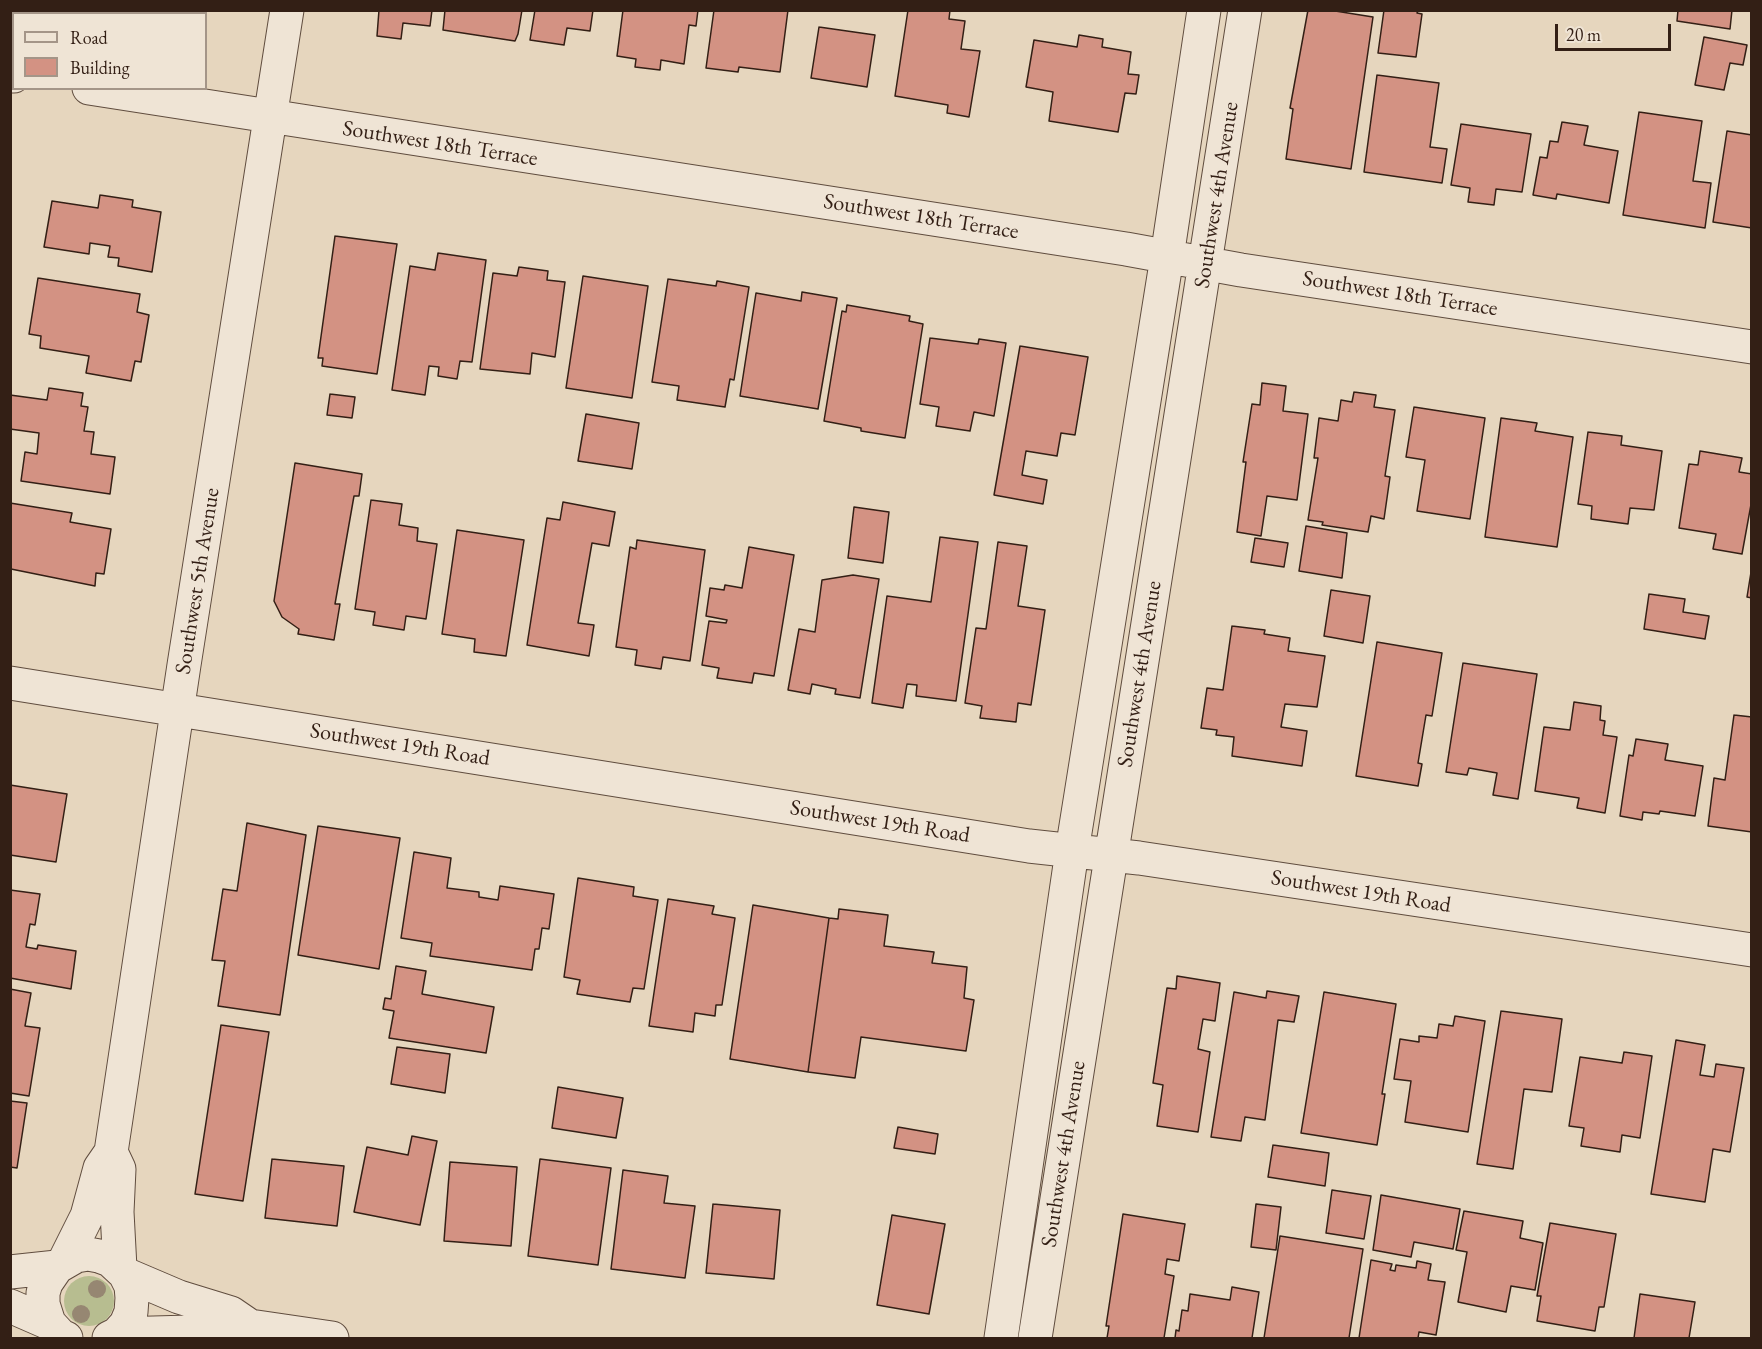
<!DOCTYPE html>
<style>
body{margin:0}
#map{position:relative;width:1762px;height:1349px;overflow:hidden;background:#e6d6be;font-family:"EB Garamond",serif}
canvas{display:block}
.frame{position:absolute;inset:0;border:12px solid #331f15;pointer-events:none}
.legend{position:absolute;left:12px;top:12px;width:195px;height:78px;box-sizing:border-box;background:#efe4d5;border:2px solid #a49588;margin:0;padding:8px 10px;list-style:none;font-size:18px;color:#331f15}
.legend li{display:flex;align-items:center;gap:12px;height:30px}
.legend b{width:30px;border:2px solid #a49588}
.scale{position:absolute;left:1555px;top:24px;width:116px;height:27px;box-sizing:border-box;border:3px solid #331f15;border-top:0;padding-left:8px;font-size:18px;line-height:21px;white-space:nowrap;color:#331f15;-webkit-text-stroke:4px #efe4d5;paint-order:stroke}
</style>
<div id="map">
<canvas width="1762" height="1349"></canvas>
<div class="frame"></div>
<ul class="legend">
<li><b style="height:8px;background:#efe4d5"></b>Road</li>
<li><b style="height:16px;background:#d39283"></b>Building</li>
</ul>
<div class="scale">20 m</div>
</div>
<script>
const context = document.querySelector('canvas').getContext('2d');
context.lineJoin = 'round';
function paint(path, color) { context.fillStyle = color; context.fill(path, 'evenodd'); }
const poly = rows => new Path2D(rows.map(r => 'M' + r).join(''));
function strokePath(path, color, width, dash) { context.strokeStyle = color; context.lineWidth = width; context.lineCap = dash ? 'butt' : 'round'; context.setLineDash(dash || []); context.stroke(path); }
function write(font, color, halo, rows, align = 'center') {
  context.font = font + ' "EB Garamond",serif'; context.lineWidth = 4.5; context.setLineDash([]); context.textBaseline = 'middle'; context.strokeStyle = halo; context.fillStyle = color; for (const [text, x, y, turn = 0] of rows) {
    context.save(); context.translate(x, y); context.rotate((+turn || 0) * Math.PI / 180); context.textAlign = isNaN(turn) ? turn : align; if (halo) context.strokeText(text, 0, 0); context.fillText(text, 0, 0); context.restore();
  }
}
paint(poly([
 '64 1301a25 25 0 1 1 50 0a25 25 0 1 1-50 0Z'
]), '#b7bd90');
const building = poly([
 [131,10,180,10,180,14,130,14,131,10],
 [379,10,432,10,430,26,403,23,401,39,377,36,379,10],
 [445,10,522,10,518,34,515,41,443,30,445,10],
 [535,10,593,10,590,31,567,28,564,45,530,40,535,10],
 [623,10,698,10,696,26,689,25,684,64,661,60,660,70,635,67,636,59,617,56,623,10],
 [714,10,788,10,780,72,739,67,738,72,706,68,714,10],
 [908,10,950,10,949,19,965,21,961,49,980,51,969,117,947,113,948,105,895,96,908,10],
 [1308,10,1329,10,1373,17,1351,169,1286,159,1293,109,1290,108,1308,10],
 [1384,10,1418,10,1417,13,1422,14,1416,57,1378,53,1384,10],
 [1678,10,1732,10,1730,29,1677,21,1678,10],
 [819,27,875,35,867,87,811,78,819,27],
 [1079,35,1103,39,1102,47,1131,52,1128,74,1139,75,1136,94,1125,93,1118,132,1049,121,1053,92,1026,87,1034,40,1077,47,1079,35],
 [1704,37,1747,45,1743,65,1730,63,1724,90,1695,85,1704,37],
 [1377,75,1439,83,1430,147,1447,149,1442,183,1364,172,1377,75],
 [1639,112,1702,121,1693,181,1711,183,1705,228,1623,215,1639,112],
 [1562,122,1588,126,1584,145,1618,151,1609,203,1557,194,1556,199,1533,195,1540,157,1547,158,1550,141,1558,142,1562,122],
 [1461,124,1531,134,1522,192,1496,189,1494,205,1468,202,1470,188,1451,185,1461,124],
 [1727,131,1752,135,1752,228,1713,222,1727,131],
 [100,195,133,200,132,207,161,212,152,272,118,266,119,258,108,257,110,246,90,243,89,254,44,247,52,201,98,208,100,195],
 [335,236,397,244,377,374,322,366,323,358,318,358,335,236],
 [438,253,486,260,472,362,460,361,457,379,438,376,439,367,429,366,425,395,392,390,410,266,435,270,438,253],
 [519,267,548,271,547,280,565,282,555,357,532,353,530,374,480,369,493,273,517,276,519,267],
 [583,276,648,286,632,398,566,388,583,276],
 [38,278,140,294,137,312,149,315,141,362,135,361,131,381,86,373,89,356,40,348,41,336,29,334,38,278],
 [668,279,716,286,717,281,749,287,734,380,730,379,725,407,677,400,679,386,652,382,668,279],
 [802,292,837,298,818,409,740,396,756,293,801,301,802,292],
 [847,305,910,316,909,321,923,324,905,438,861,431,861,428,824,421,842,311,846,312,847,305],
 [930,338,978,344,979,339,1006,343,994,416,974,412,970,431,936,426,939,407,920,404,930,338],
 [1020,346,1088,357,1075,435,1061,433,1057,456,1026,451,1022,475,1047,480,1043,504,994,495,1020,346],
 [1262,383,1286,386,1283,411,1308,414,1297,500,1267,496,1261,536,1237,532,1246,462,1243,462,1252,404,1260,405,1262,383],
 [49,388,83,393,81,406,88,407,84,431,94,432,91,454,115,457,110,494,21,481,25,452,37,454,39,433,10,429,10,395,47,400,49,388],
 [1354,392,1376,395,1374,407,1395,410,1385,476,1390,477,1384,519,1371,516,1368,532,1322,525,1323,522,1308,520,1318,458,1314,458,1319,418,1338,421,1341,400,1352,402,1354,392],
 [330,394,355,397,352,418,327,415,330,394],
 [1414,407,1485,418,1470,519,1417,511,1425,460,1406,457,1414,407],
 [586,414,639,423,632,469,578,461,586,414],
 [1501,418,1537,423,1535,431,1573,437,1557,547,1485,537,1501,418],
 [1588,432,1622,436,1621,445,1662,451,1654,510,1630,508,1628,524,1591,519,1592,506,1578,504,1588,432],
 [1700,451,1742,458,1739,472,1752,474,1752,499,1742,554,1713,549,1716,534,1679,528,1689,464,1698,465,1700,451],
 [295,463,362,474,359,496,354,496,335,604,340,604,334,640,298,634,299,629,282,617,274,601,295,463],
 [371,500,402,504,399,525,418,528,417,541,437,544,426,619,406,616,404,630,373,625,375,612,355,609,371,500],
 [563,502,615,512,609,546,592,543,578,623,594,625,589,656,527,645,547,518,560,520,563,502],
 [10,503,72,513,70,522,111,529,104,574,96,573,95,586,11,569,10,574,10,503],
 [854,507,889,512,883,563,848,558,854,507],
 [1306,526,1347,533,1342,578,1299,571,1306,526],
 [457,530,524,540,506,656,474,652,475,639,442,634,457,530],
 [940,537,978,542,956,701,916,696,917,685,907,684,903,708,872,703,887,596,931,602,940,537],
 [1255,538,1288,543,1284,567,1251,562,1255,538],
 [637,540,705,550,690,661,663,657,661,669,635,665,637,650,616,647,630,547,636,549,637,540],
 [998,542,1027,546,1018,606,1045,610,1031,705,1018,703,1016,722,980,718,982,706,965,703,976,628,986,629,998,542],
 [749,547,794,555,774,676,754,673,752,683,717,678,719,668,702,665,709,621,726,623,727,620,706,616,710,588,724,590,725,585,742,588,749,547],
 [1752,566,1752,598,1747,597,1752,566],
 [853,575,879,579,860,698,835,694,836,689,812,684,810,694,788,690,799,629,815,632,822,580,853,575],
 [1331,590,1370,596,1363,643,1324,636,1331,590],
 [1649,594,1685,599,1683,612,1709,616,1705,639,1644,629,1649,594],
 [1232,626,1265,630,1264,634,1290,638,1288,651,1325,656,1317,707,1285,704,1281,727,1307,731,1302,766,1232,756,1234,737,1216,735,1217,730,1201,728,1207,688,1223,690,1232,626],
 [1377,642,1442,653,1432,716,1426,715,1418,763,1422,764,1418,786,1356,776,1377,642],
 [1463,663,1537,674,1518,799,1493,795,1497,773,1469,768,1467,775,1446,772,1463,663],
 [1574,702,1601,706,1600,720,1605,721,1603,735,1617,737,1605,813,1577,808,1579,798,1535,791,1544,727,1570,730,1574,702],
 [1734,715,1752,717,1752,832,1708,826,1714,778,1725,780,1734,715],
 [1636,739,1668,744,1665,760,1703,766,1695,816,1660,811,1659,814,1643,812,1642,820,1620,816,1629,755,1633,756,1636,739],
 [10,785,67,794,56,862,10,855,10,785],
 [247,823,306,835,280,1015,218,1006,225,961,212,960,223,889,237,891,247,823],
 [318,826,400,838,379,969,298,955,318,826],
 [414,852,451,858,447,888,479,892,479,897,498,900,500,886,554,894,549,929,542,928,539,949,535,949,532,970,430,956,432,943,401,938,414,852],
 [578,878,634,887,633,896,658,900,644,989,633,988,630,1002,577,994,580,980,564,977,578,878],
 [10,890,40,894,35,925,30,924,26,947,37,949,38,945,76,951,71,989,10,978,10,890],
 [668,899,714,906,712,914,735,918,722,1005,716,1005,715,1016,695,1013,693,1032,649,1026,668,899],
 [753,905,829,918,808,1072,730,1059,753,905],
 [839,909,888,915,884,946,934,952,932,963,967,967,964,998,974,1000,966,1051,861,1037,855,1078,808,1072,829,918,838,919,839,909],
 [396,966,426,971,422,994,494,1007,486,1053,389,1038,394,1011,383,1009,385,998,391,999,396,966],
 [1177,976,1220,983,1215,1021,1203,1019,1198,1049,1210,1052,1198,1132,1157,1126,1163,1085,1153,1083,1167,988,1176,989,1177,976],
 [10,989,31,993,25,1026,40,1028,29,1096,10,1093,10,989],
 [1267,991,1299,996,1294,1022,1278,1020,1265,1120,1245,1117,1241,1141,1211,1137,1234,992,1266,998,1267,991],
 [1324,992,1396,1004,1382,1094,1385,1094,1377,1145,1301,1133,1324,992],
 [1501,1011,1562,1019,1552,1092,1524,1089,1513,1169,1477,1164,1501,1011],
 [1455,1016,1485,1021,1468,1132,1405,1122,1411,1081,1394,1079,1400,1039,1419,1042,1419,1036,1437,1038,1439,1024,1453,1026,1455,1016],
 [221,1025,269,1032,243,1201,195,1194,221,1025],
 [1676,1040,1705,1045,1700,1075,1714,1077,1716,1064,1744,1068,1730,1152,1713,1149,1705,1202,1651,1194,1676,1040],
 [397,1047,450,1054,445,1093,391,1084,397,1047],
 [1624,1052,1652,1056,1640,1138,1622,1135,1620,1152,1581,1146,1584,1128,1569,1126,1580,1057,1622,1063,1624,1052],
 [558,1087,623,1098,616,1138,552,1128,558,1087],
 [10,1101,27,1103,17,1168,10,1167,10,1101],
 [898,1127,938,1134,935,1154,894,1148,898,1127],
 [412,1136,437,1141,420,1225,354,1212,367,1147,408,1155,412,1136],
 [1273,1145,1329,1153,1325,1186,1268,1177,1273,1145],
 [272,1159,344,1166,337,1226,265,1218,272,1159],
 [540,1159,611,1168,598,1265,528,1256,540,1159],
 [450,1162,517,1167,511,1246,444,1241,450,1162],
 [623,1170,668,1176,664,1203,695,1206,685,1278,611,1269,623,1170],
 [1332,1190,1371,1196,1364,1239,1326,1233,1332,1190],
 [1381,1195,1460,1209,1453,1249,1414,1242,1411,1257,1373,1250,1381,1195],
 [713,1204,780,1210,774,1279,706,1273,713,1204],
 [1256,1204,1281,1207,1276,1250,1251,1247,1256,1204],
 [1464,1211,1523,1221,1520,1238,1543,1243,1535,1290,1511,1286,1506,1312,1458,1302,1467,1252,1456,1250,1464,1211],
 [1123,1214,1185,1224,1179,1261,1167,1259,1165,1274,1174,1276,1164,1338,1107,1338,1109,1326,1106,1326,1123,1214],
 [892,1215,945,1224,929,1314,877,1305,892,1215],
 [1550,1223,1616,1234,1604,1307,1599,1307,1595,1331,1537,1321,1541,1296,1537,1296,1550,1223],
 [1280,1236,1363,1249,1349,1338,1264,1338,1280,1236],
 [1371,1260,1392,1264,1390,1270,1395,1271,1396,1265,1416,1268,1417,1261,1431,1264,1428,1280,1445,1282,1436,1335,1419,1332,1418,1338,1359,1338,1371,1260],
 [1232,1287,1259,1292,1252,1338,1175,1338,1176,1330,1179,1331,1182,1310,1188,1311,1190,1294,1230,1300,1232,1287],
 [1640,1294,1695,1302,1689,1338,1634,1338,1640,1294]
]);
paint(building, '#d39283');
strokePath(building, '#331f15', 1.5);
const minor = poly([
 [10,76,14,76],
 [89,88,1126,249,1241,270,1752,347],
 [10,683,1029,846,1139,858,1752,950],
 [111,1152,119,1169,117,1212,120,1268],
 [65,1260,87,1216,100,1168,111,1152,184,665,287,10],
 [10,1272,57,1267],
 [125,1274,179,1297,231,1313,250,1326,332,1338],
 [10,1306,49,1323],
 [117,1334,190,1332,235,1335,250,1326],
 [66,1338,61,1336,49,1323,43,1304,43,1293,46,1283,57,1267,76,1256,88,1254,99,1256,110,1260,125,1274,131,1286,132,1298,131,1312,126,1324,117,1334,109,1338],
 [1001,1338,1072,851,1167,257,1204,10],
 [1035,1338,1245,10]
]);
strokePath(minor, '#604d3f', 35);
strokePath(minor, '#efe4d5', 33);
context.fillStyle = '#968772';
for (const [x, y] of [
 [97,1289],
 [81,1314]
]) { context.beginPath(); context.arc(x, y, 9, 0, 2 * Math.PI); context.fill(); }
write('22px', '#331f15', '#efe4d5', [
 ["Southwest 18th Terrace",440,144,9],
 ["Southwest 4th Avenue",1217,195,-81],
 ["Southwest 18th Terrace",921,217,9],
 ["Southwest 18th Terrace",1400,294,9],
 ["Southwest 5th Avenue",198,581,-81],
 ["Southwest 4th Avenue",1140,674,-81],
 ["Southwest 19th Road",400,745,9],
 ["Southwest 19th Road",880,822,9],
 ["Southwest 19th Road",1361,892,9],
 ["Southwest 4th Avenue",1064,1154,-81]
]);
</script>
